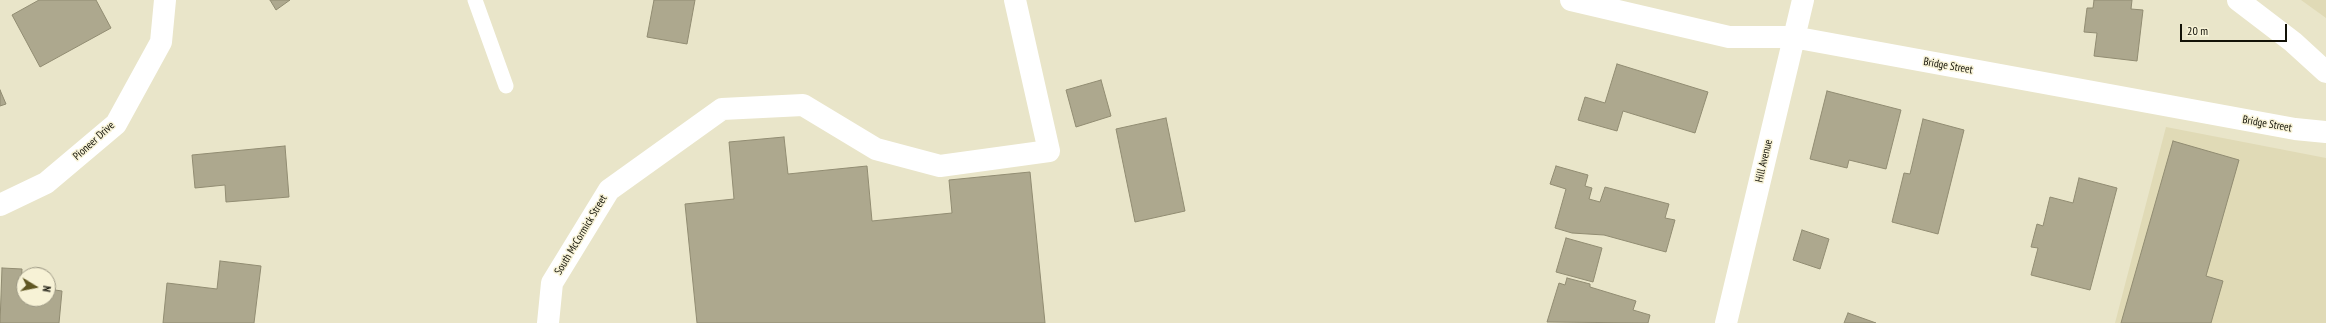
<!DOCTYPE html>
<style>
body{margin:0}
#map{position:relative;width:2326px;height:323px;overflow:hidden;background:#e9e5c9;font-family:"PT Sans Narrow",sans-serif}
canvas{display:block}
.north{position:absolute;left:16px;top:267px;width:40px;height:40px;box-sizing:border-box;background:#f7f2d6;border:1px solid #9c9884;border-radius:50%;rotate:100deg;font-size:11px;font-weight:700;line-height:16px;text-align:center;color:#131208}
.north::after{content:'';display:block;margin:auto;width:14px;height:18px;background:#605723;clip-path:polygon(50% 0,100% 100%,50% 72%,0 100%)}
.scale{position:absolute;left:2180px;top:24px;width:107px;height:18px;box-sizing:border-box;border:2px solid #131208;border-top:0;padding-left:5px;font-size:12px;line-height:14px;white-space:nowrap;color:#131208;-webkit-text-stroke:3px #f7f2d6;paint-order:stroke}
</style>
<div id="map">
<canvas width="2326" height="323"></canvas>
<div class="north">N</div>
<div class="scale">20 m</div>
</div>
<script>
const context = document.querySelector('canvas').getContext('2d');
context.lineJoin = 'round';
function paint(path, color) { context.fillStyle = color; context.fill(path, 'evenodd'); }
const poly = rows => new Path2D(rows.map(r => 'M' + r).join(''));
function strokePath(path, color, width, dash) { context.strokeStyle = color; context.lineWidth = width; context.lineCap = dash ? 'butt' : 'round'; context.setLineDash(dash || []); context.stroke(path); }
function write(font, color, halo, rows, align = 'center') {
  context.font = font + ' "PT Sans Narrow",sans-serif'; context.lineWidth = 3; context.setLineDash([]); context.textBaseline = 'middle'; context.strokeStyle = halo; context.fillStyle = color; for (const [text, x, y, turn = 0] of rows) {
    context.save(); context.translate(x, y); context.rotate((+turn || 0) * Math.PI / 180); context.textAlign = isNaN(turn) ? turn : align; if (halo) context.strokeText(text, 0, 0); context.fillText(text, 0, 0); context.restore();
  }
}
paint(poly([
 [2301,0,2326,0,2326,18],
 [2166,127,2326,158,2326,323,2115,323]
]), '#e0dab6');
const building = poly([
 [39,0,96,0,111,28,40,67,12,15,39,0],
 [270,0,290,0,276,10,270,0],
 [654,0,695,0,687,44,647,37,654,0],
 [2094,0,2132,0,2131,9,2143,10,2137,61,2094,56,2097,33,2084,32,2087,8,2093,8,2094,0],
 [1617,64,1708,92,1695,133,1623,111,1617,131,1578,120,1585,97,1605,103,1617,64],
 [1101,80,1111,116,1076,127,1066,90,1101,80],
 [0,90,6,104,0,106,0,90],
 [1827,91,1901,110,1886,169,1849,160,1847,168,1810,159,1827,91],
 [1166,118,1185,211,1135,222,1116,129,1166,118],
 [1923,119,1964,130,1938,234,1892,222,1904,173,1910,174,1923,119],
 [784,137,788,174,867,166,872,221,952,213,949,180,1030,172,1045,323,697,323,685,204,734,199,729,142,784,137],
 [2173,141,2239,160,2206,276,2223,281,2211,323,2121,323,2173,141],
 [285,146,289,197,226,202,225,185,195,188,192,155,285,146],
 [1556,166,1588,175,1585,186,1592,188,1589,199,1600,202,1605,187,1669,204,1665,218,1675,220,1666,252,1604,235,1572,233,1555,228,1566,189,1550,184,1556,166],
 [2079,178,2117,188,2090,290,2031,275,2038,248,2031,247,2037,224,2043,226,2050,197,2073,203,2079,178],
 [1802,230,1829,239,1820,269,1793,260,1802,230],
 [1566,238,1602,248,1593,282,1556,272,1566,238],
 [220,261,261,266,254,323,163,323,167,283,217,289,220,261],
 [2,268,22,269,21,287,24,287,24,299,48,299,48,289,62,291,59,323,0,323,2,268],
 [1567,278,1590,284,1590,287,1636,301,1633,310,1650,315,1648,323,1547,322,1559,283,1565,285,1567,278],
 [1848,313,1876,323,1844,323,1848,313]
]);
paint(building, '#ada88e');
strokePath(building, '#918c72', 1);
strokePath(poly([
 [475,0,506,86]
]), '#fff', 15);
strokePath(poly([
 [1571,0,1729,37,1793,37,2295,129,2326,132],
 [2238,0,2293,42,2326,72],
 [0,205,46,183,116,124,161,42,165,0],
 [548,323,552,283,609,190,722,109,803,105,876,149,940,166,1049,151,1015,0],
 [1726,323,1803,0]
]), '#fff', 22);
write('11px', '#131208', '#f7f2d6', [
 ["Bridge Street",1948,66,10],
 ["Bridge Street",2267,124,10],
 ["Pioneer Drive",94,141,-42],
 ["Hill Avenue",1764,161,-77],
 ["South McCormick Street",581,235,-59]
]);
</script>
